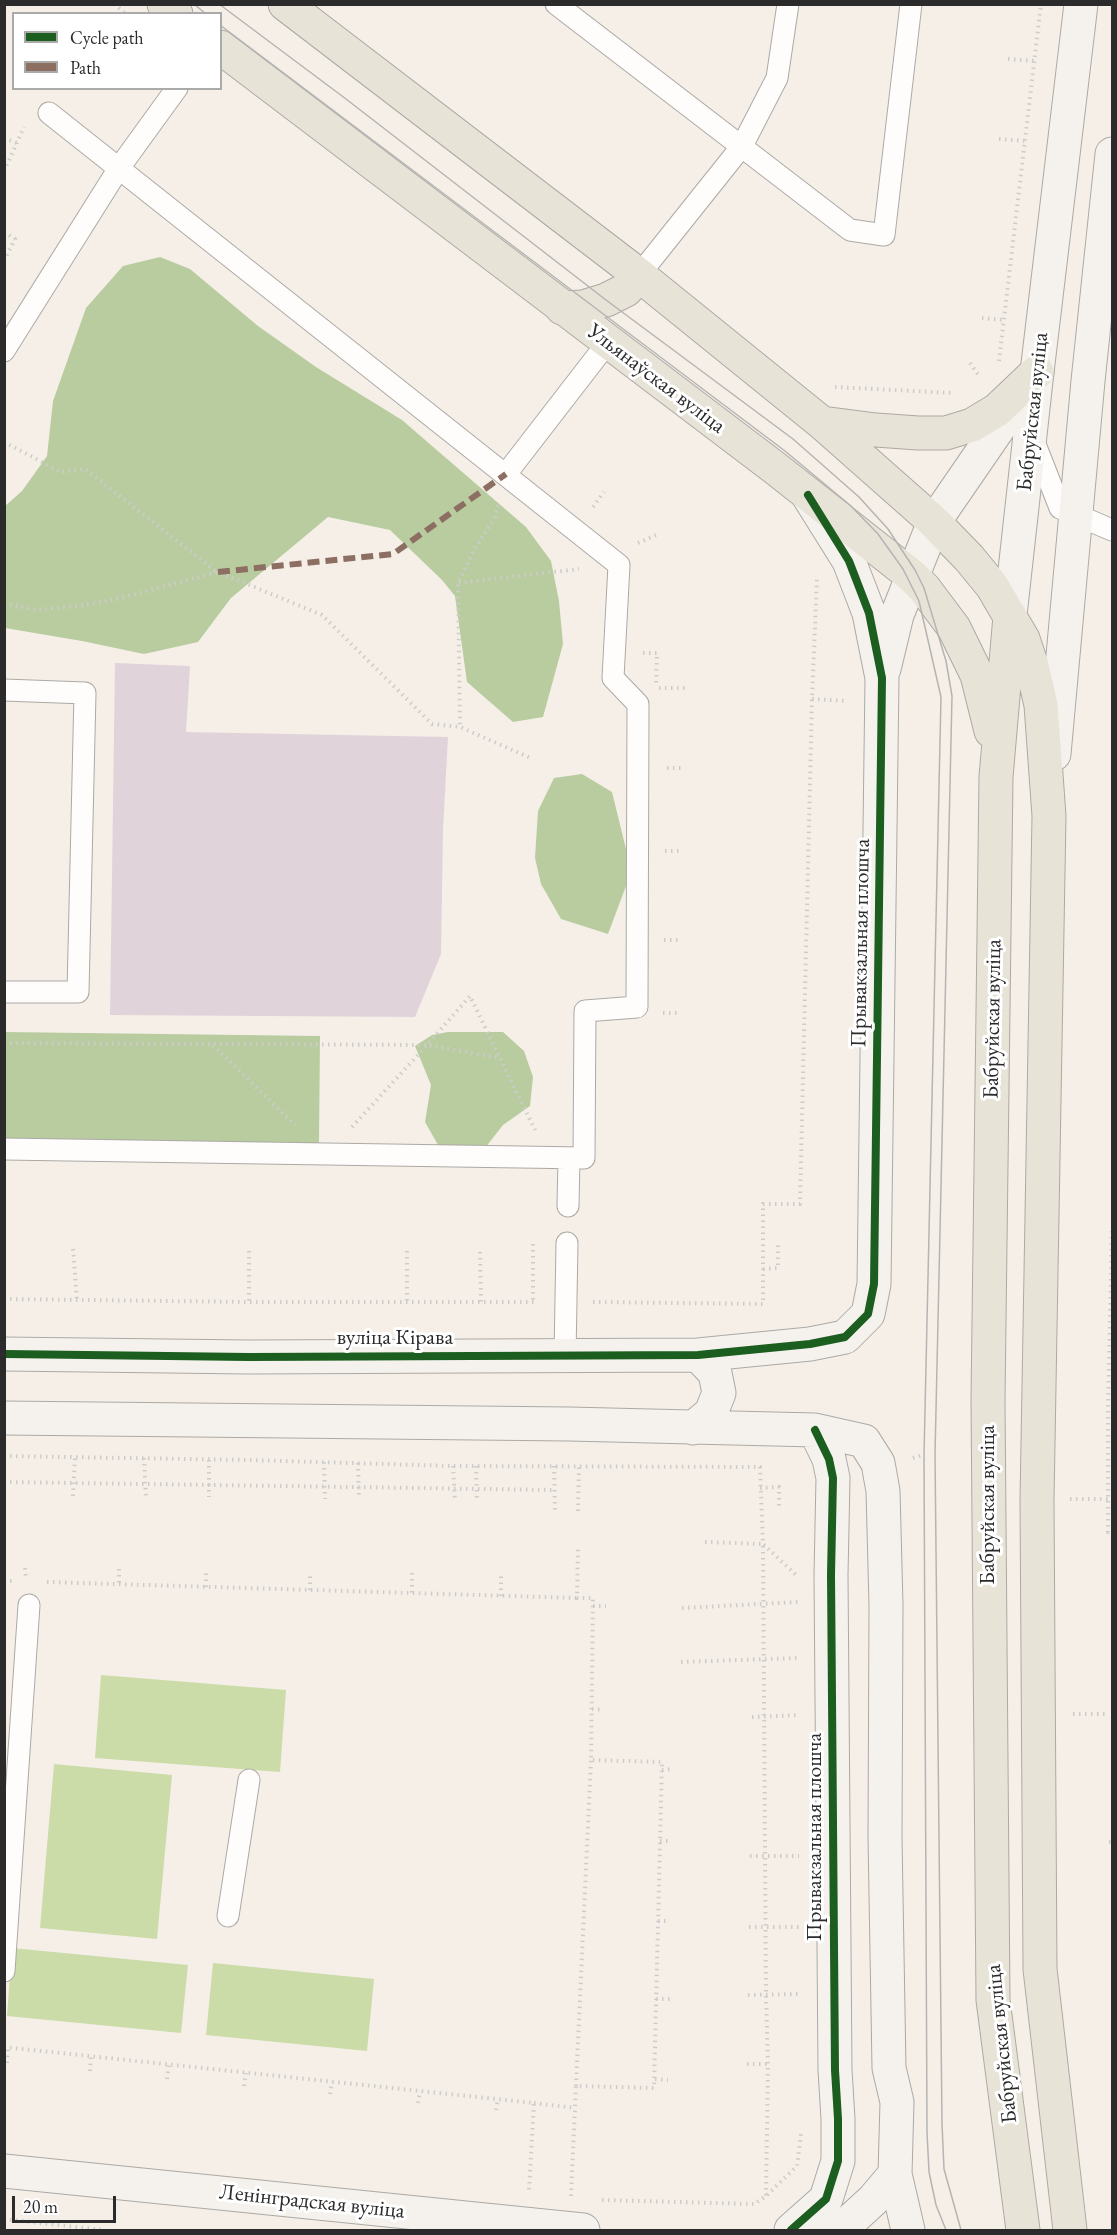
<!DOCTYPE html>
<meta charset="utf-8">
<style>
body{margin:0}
#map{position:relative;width:1117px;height:2235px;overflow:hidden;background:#f5efe8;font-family:"EB Garamond",serif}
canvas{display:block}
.frame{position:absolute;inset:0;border:6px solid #2b2b2b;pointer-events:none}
.legend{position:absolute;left:12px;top:12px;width:210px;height:78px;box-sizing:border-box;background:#fff;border:2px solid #aaa;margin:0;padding:8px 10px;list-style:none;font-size:18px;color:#2b2b2b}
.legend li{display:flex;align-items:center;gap:12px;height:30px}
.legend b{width:30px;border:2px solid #aaa}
.scale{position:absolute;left:12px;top:2196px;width:104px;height:27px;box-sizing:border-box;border:3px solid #2b2b2b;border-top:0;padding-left:8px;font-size:18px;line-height:21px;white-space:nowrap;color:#2b2b2b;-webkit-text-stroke:4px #fff;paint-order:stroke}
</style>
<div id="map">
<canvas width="1117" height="2235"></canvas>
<div class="frame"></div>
<ul class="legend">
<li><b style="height:8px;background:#1b5e20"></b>Cycle path</li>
<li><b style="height:8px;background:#8d6e63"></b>Path</li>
</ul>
<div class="scale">20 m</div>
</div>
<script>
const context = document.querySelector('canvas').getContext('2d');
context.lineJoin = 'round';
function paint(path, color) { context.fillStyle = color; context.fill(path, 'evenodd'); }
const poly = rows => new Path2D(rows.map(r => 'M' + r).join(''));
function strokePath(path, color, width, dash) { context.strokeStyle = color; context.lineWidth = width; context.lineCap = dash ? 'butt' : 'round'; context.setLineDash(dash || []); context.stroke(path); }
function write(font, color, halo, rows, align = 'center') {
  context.font = font + ' "EB Garamond",serif'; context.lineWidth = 6; context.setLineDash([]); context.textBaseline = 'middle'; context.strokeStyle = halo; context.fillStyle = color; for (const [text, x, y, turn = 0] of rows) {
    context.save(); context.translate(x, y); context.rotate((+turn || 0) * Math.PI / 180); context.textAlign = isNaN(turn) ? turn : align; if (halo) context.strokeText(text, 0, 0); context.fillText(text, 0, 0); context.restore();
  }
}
paint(poly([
 [115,663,190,666,186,732,448,737,443,830,441,954,415,1017,110,1015]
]), '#e0d4da');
paint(poly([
 [101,1675,286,1690,280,1772,95,1758],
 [54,1764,172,1775,157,1939,40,1928],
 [12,1948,188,1965,181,2033,7,2016],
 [213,1963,374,1979,367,2051,206,2035]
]), '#ccdca9');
paint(poly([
 [160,257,190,269,258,326,316,367,402,420,526,527,551,561,559,601,563,644,543,717,513,722,467,682,455,596,442,580,390,530,328,517,231,598,198,642,144,654,82,641,5,628,5,506,22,491,47,456,53,401,86,308,123,266],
 [582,774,612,792,627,853,626,886,608,934,561,919,541,884,535,858,538,811,554,778],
 [5,1032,320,1036,319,1143,5,1139],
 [448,1032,503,1032,524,1051,533,1077,530,1106,503,1125,485,1148,442,1152,425,1122,431,1085,415,1046,432,1035]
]), '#b9cca0');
const lane = poly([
 [556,4,850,230,884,235,911,4],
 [639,275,742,146,777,78,788,4],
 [4,351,119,168,177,88],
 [1033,439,1060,508,1112,530],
 [506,474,608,342],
 [4,690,85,693,78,992,4,992],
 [4,1149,584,1158,585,1011,637,1007,638,704,613,678,619,565,49,113],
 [568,1206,569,1158],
 [565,1356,567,1243],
 [228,1916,249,1780],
 [4,1971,29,1605]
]);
const secondary = poly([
 [1010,615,1037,372,1081,4],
 [884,669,897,615,934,522,1024,391],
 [1054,754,1088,381,1112,154],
 [4,1354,249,1357,698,1355,810,1344,845,1337,868,1314,874,1284,882,678,869,613,849,561,809,497],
 [4,1418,569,1424,815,1430,864,1441,878,1463,883,1491,886,1605,885,1837,889,2068,897,2102,895,2174,908,2230],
 [693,1428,711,1413,719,1393,715,1373,698,1355],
 [4,2171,583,2230],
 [791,2230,826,2199,838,2161,838,2119,835,2070,831,1575,833,1478,829,1459,815,1430],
 [828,2230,849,2222,873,2200,895,2174]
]);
const primary = poly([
 [164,4,176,14],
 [285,4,639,275,822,423,934,522,969,558,992,586,1023,639,1032,666,1041,705,1049,816,1037,1500,1040,1969,1070,2230],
 [220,47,775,468,912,576,924,588,954,628,977,675,991,731],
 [562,308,583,307,606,300,626,290,639,275],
 [822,423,876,430,918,433,946,433,972,425,997,410,1037,372],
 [1010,616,996,777,988,1400,993,2000,1023,2230]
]);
strokePath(lane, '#aca9a5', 23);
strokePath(secondary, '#aca9a5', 35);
strokePath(primary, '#aca9a5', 35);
strokePath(poly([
 [114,4,126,14],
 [1008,59,1035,61],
 [4,138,17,143],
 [999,139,1026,141],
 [4,171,24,127],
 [4,232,15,239,4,261],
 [982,318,1005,320],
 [999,361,1041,4],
 [970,363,980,377],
 [835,387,953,393],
 [4,442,61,472,85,469,217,572],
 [498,505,495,518,475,548,458,583,460,727,533,759],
 [593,507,604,492],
 [638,543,656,535],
 [459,583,579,569],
 [4,604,38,610,84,605,113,600,218,572,322,615,432,724,460,727],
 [643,653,657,653,656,683],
 [659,688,685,688],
 [812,699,848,701],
 [667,768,684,768],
 [665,851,683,851],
 [664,940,681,940],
 [663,1013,680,1013],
 [4,1043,427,1045,470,996,535,1130],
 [213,1045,295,1125],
 [352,1127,427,1045,500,1058],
 [1112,1231,1108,1407,1108,1532,1112,1531],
 [533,1244,533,1302],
 [73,1249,77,1300],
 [249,1251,249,1302],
 [407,1251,407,1303],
 [480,1252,481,1302],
 [763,1269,778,1268,778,1245],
 [4,1299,249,1302,538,1302],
 [593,1302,763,1304,763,1204,800,1204,812,699,817,578],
 [4,1456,248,1460,453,1466,760,1467,763,1544,796,1575],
 [144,1458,146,1497],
 [913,1458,924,1455],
 [209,1460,209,1497],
 [324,1462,325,1499],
 [358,1463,359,1499],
 [453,1466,455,1501],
 [476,1466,477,1501],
 [554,1466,555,1510],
 [4,1482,555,1490],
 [760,1488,779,1487,779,1506],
 [73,1496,75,1457],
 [1070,1499,1108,1499],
 [578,1511,579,1466],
 [705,1542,763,1544,766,1995,768,2064,766,2196],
 [25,1568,26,1579],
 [119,1569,119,1585],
 [412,1573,412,1593],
 [4,1581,13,1581],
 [47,1582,577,1598],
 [206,1587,206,1571],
 [310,1590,310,1572],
 [501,1596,501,1575],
 [593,1606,606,1606],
 [682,1608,798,1602],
 [681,1662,797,1658],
 [592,1709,604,1710],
 [1073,1714,1108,1714],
 [752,1717,798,1715],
 [662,1770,673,1769],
 [660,1841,672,1841],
 [1109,1842,1112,1842],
 [750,1856,799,1856],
 [658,1921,670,1921],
 [749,1927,800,1927],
 [748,1995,801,1994],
 [656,1999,670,1999],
 [4,2047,534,2103,529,2190],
 [7,2063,8,2047],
 [747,2064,768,2064],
 [90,2071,91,2056],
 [167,2079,169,2064],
 [655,2079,668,2080],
 [244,2086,246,2073],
 [576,2086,591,1760],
 [330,2094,332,2082],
 [418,2103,420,2091],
 [534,2103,575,2108],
 [496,2110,498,2099],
 [571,2196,576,2086,654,2088,662,1762,591,1760,593,1598,577,1598,578,1548],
 [602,2200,754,2204,766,2196,797,2166,801,2134],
 [4,2219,103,2230]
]), '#cdccca', 4, [1.5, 4.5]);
strokePath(lane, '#fefdfc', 21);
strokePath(secondary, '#f5f2ed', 33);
strokePath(primary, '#e8e3d7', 33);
strokePath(poly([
 [194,4,206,14],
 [219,4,346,99,606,300,793,439,859,497,888,529,915,570,924,588,946,661,952,696,935,1454,942,2124,944,2169,961,2230],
 [220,25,785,451,851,506,878,534,903,569,919,601,941,697,924,1455,927,2132,929,2172,936,2205,946,2230]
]), '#b5b4b3', 1.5);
strokePath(poly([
 [218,572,393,554,506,474]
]), '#8d6e63', 6, [12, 6]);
strokePath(poly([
 [4,1354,249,1357,698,1355,810,1344,845,1337,868,1314,874,1284,882,678,869,613,849,561,808,495],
 [791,2230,826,2199,838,2161,838,2119,835,2070,831,1575,833,1478,829,1459,815,1430]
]), '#1b5e20', 8);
write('22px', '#2b2b2b', '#fff', [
 ["Ульянаўская вуліца",656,379,37],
 ["Бабруйская вуліца",1033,412,-84],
 ["Прывакзальная плошча",861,943,-89],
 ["Бабруйская вуліца",993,1019,-89],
 ["вуліца Кірава",395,1338],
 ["Бабруйская вуліца",988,1505,-90],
 ["Прывакзальная плошча",815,1837,-90],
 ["Бабруйская вуліца",1002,2044,-96],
 ["Ленінградская вуліца",312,2202,6]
]);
</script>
